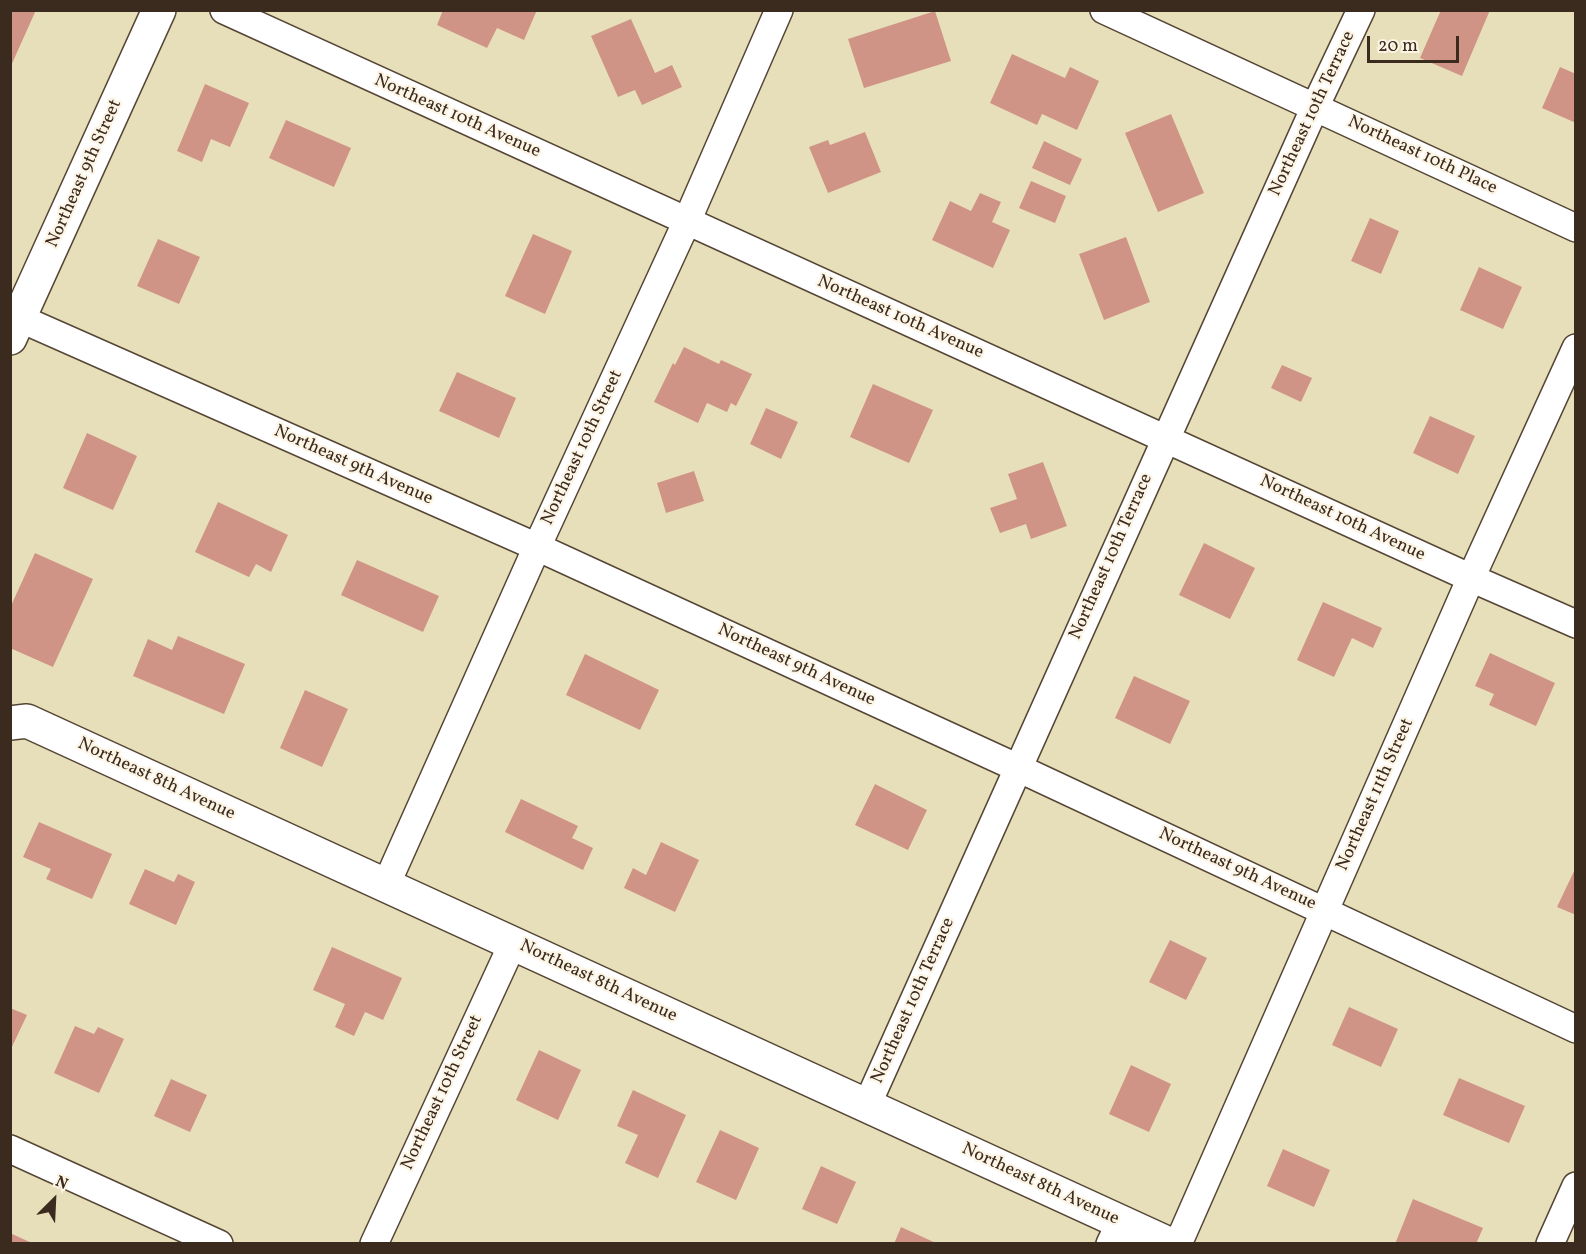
<!DOCTYPE html>
<style>
body{margin:0}
#map{position:relative;width:1586px;height:1254px;overflow:hidden;background:#e7dfba;font-family:Vollkorn,serif}
canvas{display:block}
.frame{position:absolute;inset:0;border:12px solid #3b2a1e;pointer-events:none}
.north{position:absolute;left:24px;top:1170px;width:60px;height:60px;-webkit-text-stroke:4px #fcf5e5;paint-order:stroke;rotate:24deg;font-size:16px;font-weight:700;line-height:24px;text-align:center;color:#3b2a1e}
.north::after{content:'';display:block;margin:auto;width:21px;height:27px;background:#3b2a1e;clip-path:polygon(50% 0,100% 100%,50% 72%,0 100%)}
.scale{position:absolute;left:1367px;top:36px;width:92px;height:27px;box-sizing:border-box;border:3px solid #3b2a1e;border-top:0;padding-left:8px;font-size:18px;line-height:21px;white-space:nowrap;color:#3b2a1e;-webkit-text-stroke:4px #fcf5e5;paint-order:stroke}
</style>
<div id="map">
<canvas width="1586" height="1254"></canvas>
<div class="frame"></div>
<div class="north">N</div>
<div class="scale">20 m</div>
</div>
<script>
const context = document.querySelector('canvas').getContext('2d');
context.lineJoin = 'round';
function paint(path, color) { context.fillStyle = color; context.fill(path, 'evenodd'); }
const poly = rows => new Path2D(rows.map(r => 'M' + r).join(''));
function strokePath(path, color, width, dash) { context.strokeStyle = color; context.lineWidth = width; context.lineCap = dash ? 'butt' : 'round'; context.setLineDash(dash || []); context.stroke(path); }
function write(font, color, halo, rows, align = 'center') {
  context.font = font + ' Vollkorn,serif'; context.lineWidth = 4.5; context.setLineDash([]); context.textBaseline = 'middle'; context.strokeStyle = halo; context.fillStyle = color; for (const [text, x, y, turn = 0] of rows) {
    context.save(); context.translate(x, y); context.rotate((+turn || 0) * Math.PI / 180); context.textAlign = isNaN(turn) ? turn : align; if (halo) context.strokeText(text, 0, 0); context.fillText(text, 0, 0); context.restore();
  }
}
paint(poly([
 [10,10,36,10,10,68],
 [443,10,509,10,513,12,514,10,537,10,524,40,497,28,487,48,437,25],
 [1441,10,1490,10,1462,76,1420,58],
 [935,11,951,61,864,88,848,39],
 [631,19,655,73,672,65,682,87,642,105,635,90,618,97,591,36],
 [1012,54,1065,78,1070,67,1099,81,1077,130,1042,114,1037,125,990,103],
 [1560,67,1576,74,1576,123,1542,108],
 [205,84,249,103,230,147,211,139,202,162,177,151],
 [1171,114,1204,193,1158,212,1125,133],
 [286,120,351,148,334,187,269,158],
 [865,132,881,172,828,193,809,147,828,140,830,145],
 [1044,141,1082,159,1070,185,1032,168],
 [1031,181,1066,196,1055,223,1019,208],
 [980,193,1001,202,992,222,1010,230,993,268,932,240,950,201,971,211],
 [1370,218,1399,231,1381,274,1351,261],
 [533,234,572,251,545,314,505,296],
 [1126,237,1150,302,1104,320,1079,254],
 [158,239,200,257,179,304,137,286],
 [1479,267,1522,287,1503,329,1460,310],
 [684,347,719,364,721,360,752,374,736,406,731,403,727,412,707,403,698,423,654,402,673,363,675,365],
 [1282,365,1312,378,1301,402,1271,388],
 [457,372,516,398,499,438,439,411],
 [873,384,933,410,909,463,850,437],
 [766,408,798,422,781,459,750,444],
 [1430,416,1475,436,1458,474,1413,453],
 [87,433,137,456,113,510,63,488],
 [1043,462,1067,526,1031,539,1026,524,1000,533,990,508,1017,499,1008,474],
 [694,471,704,501,666,513,657,483],
 [218,502,288,535,271,572,256,564,249,577,195,552],
 [1204,543,1255,568,1230,619,1179,595],
 [35,553,93,579,53,667,10,648,10,608],
 [357,560,439,596,423,632,341,595],
 [1323,602,1382,628,1373,648,1352,638,1334,677,1297,660],
 [178,636,245,664,224,714,133,676,148,639,172,650],
 [1490,653,1555,683,1536,726,1489,705,1494,694,1475,686],
 [585,654,659,690,640,730,566,695],
 [1134,676,1190,701,1170,744,1115,718],
 [305,690,348,709,322,767,280,748],
 [875,784,927,810,908,850,855,825],
 [521,799,578,826,572,838,593,848,583,870,505,832],
 [39,822,112,854,92,899,46,879,51,869,23,857],
 [661,842,699,860,675,912,624,888,633,868,646,875],
 [1576,867,1576,915,1557,907],
 [145,869,174,882,178,874,195,882,176,925,129,904],
 [1170,940,1207,958,1186,1000,1149,982],
 [332,947,402,978,383,1020,365,1012,354,1036,335,1027,345,1004,313,990],
 [1349,1007,1398,1029,1381,1067,1332,1045],
 [10,1008,27,1015,10,1051],
 [75,1026,94,1034,98,1027,124,1039,99,1093,54,1073],
 [539,1050,581,1070,558,1120,516,1100],
 [1131,1065,1171,1084,1149,1132,1109,1114],
 [1459,1078,1525,1106,1509,1143,1443,1115],
 [171,1079,207,1095,190,1132,154,1116],
 [633,1090,686,1115,658,1178,625,1163,638,1135,617,1126],
 [720,1130,759,1148,736,1200,696,1182],
 [1283,1149,1330,1170,1314,1207,1267,1186],
 [821,1166,856,1182,837,1224,802,1209],
 [1413,1199,1483,1228,1476,1244,1395,1244],
 [901,1227,938,1244,894,1244],
 [10,1233,34,1244,10,1244]
]), '#d09487');
const minor = poly([
 [224,10,1471,578,1576,624],
 [1104,10,1576,228],
 [10,314,537,547,1018,768,1576,1029],
 [386,885,537,547,687,221,779,10],
 [867,1105,1315,107,1361,10],
 [10,1149,219,1244],
 [374,1244,513,943],
 [1110,1244,1121,1221],
 [1178,1244,1471,578,1576,348],
 [1550,1244,1576,1186]
]);
const tertiary = poly([
 [10,338,159,10],
 [10,723,27,721,1169,1244]
]);
strokePath(minor, '#554535', 30);
strokePath(tertiary, '#554535', 36);
strokePath(minor, '#fff', 27);
strokePath(tertiary, '#fff', 33);
write('18px', '#3b2a1e', '#fcf5e5', [
 ["Northeast 10th Terrace",1313,114,-65],
 ["Northeast 10th Avenue",457,117,24],
 ["Northeast 10th Place",1422,156,25],
 ["Northeast 9th Street",85,174,-66],
 ["Northeast 10th Avenue",900,318,24],
 ["Northeast 10th Street",583,448,-65],
 ["Northeast 9th Avenue",353,466,24],
 ["Northeast 10th Avenue",1342,519,25],
 ["Northeast 10th Terrace",1112,557,-66],
 ["Northeast 9th Avenue",796,666,25],
 ["Northeast 8th Avenue",156,780,25],
 ["Northeast 11th Street",1376,795,-66],
 ["Northeast 9th Avenue",1237,870,25],
 ["Northeast 8th Avenue",598,982,25],
 ["Northeast 10th Terrace",914,1001,-66],
 ["Northeast 10th Street",443,1093,-65],
 ["Northeast 8th Avenue",1040,1185,25]
]);
</script>
